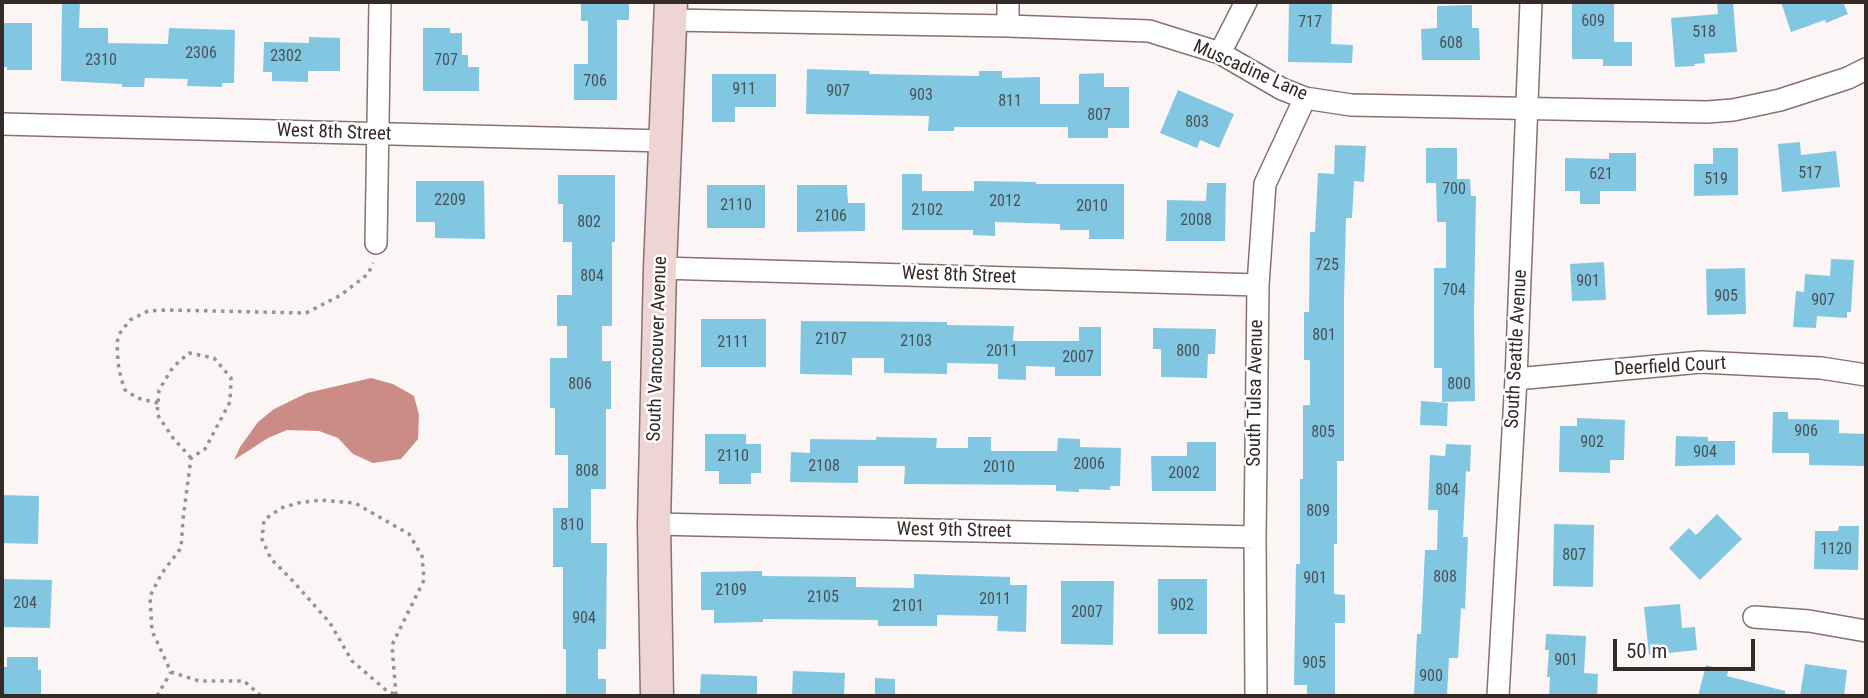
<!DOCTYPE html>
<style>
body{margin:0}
#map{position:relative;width:1868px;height:698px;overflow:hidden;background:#fbf6f5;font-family:"Roboto Condensed",sans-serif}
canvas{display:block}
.frame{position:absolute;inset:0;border:4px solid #342a28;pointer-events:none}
.scale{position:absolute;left:1613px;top:639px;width:142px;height:32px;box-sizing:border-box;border:4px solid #342a28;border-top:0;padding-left:9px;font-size:21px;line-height:24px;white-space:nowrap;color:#342a28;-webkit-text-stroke:5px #fff;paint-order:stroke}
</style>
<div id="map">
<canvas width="1868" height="698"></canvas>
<div class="frame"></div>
<div class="scale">50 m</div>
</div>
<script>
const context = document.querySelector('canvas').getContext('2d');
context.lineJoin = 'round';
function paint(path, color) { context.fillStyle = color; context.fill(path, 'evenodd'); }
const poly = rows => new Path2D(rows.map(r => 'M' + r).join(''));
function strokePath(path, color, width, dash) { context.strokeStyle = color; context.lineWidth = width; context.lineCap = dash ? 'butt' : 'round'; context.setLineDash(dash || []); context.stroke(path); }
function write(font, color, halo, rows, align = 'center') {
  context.font = font + ' "Roboto Condensed",sans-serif'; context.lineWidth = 5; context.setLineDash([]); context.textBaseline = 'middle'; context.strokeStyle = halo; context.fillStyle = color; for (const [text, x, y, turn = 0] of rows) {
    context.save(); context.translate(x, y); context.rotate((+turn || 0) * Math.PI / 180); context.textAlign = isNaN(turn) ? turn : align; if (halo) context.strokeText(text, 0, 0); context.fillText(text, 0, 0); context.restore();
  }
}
paint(poly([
 [371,378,393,384,414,396,419,415,418,439,401,459,373,463,353,454,338,438,319,431,287,430,268,438,234,460,240,447,258,422,274,409,307,393]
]), '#cc8c86');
paint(poly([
 [62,2,80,2,79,28,108,28,108,43,168,44,169,28,235,30,234,83,222,83,222,87,187,86,188,79,145,78,144,87,122,87,122,84,61,81],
 [581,2,629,2,629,20,617,20,617,100,574,100,574,64,588,64,588,21,581,21],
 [1289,2,1332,3,1331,44,1353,45,1352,63,1288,62],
 [1572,2,1614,2,1614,42,1632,42,1632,66,1603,66,1603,59,1572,59],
 [1733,2,1737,52,1704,54,1705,63,1694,64,1695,66,1675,67,1671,18,1718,14,1717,3],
 [1781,2,1843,2,1848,14,1826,23,1825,20,1791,32],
 [1472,5,1472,28,1479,28,1480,60,1422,60,1421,29,1437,28,1437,6],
 [2,23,32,23,32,70,7,70,7,67,2,67],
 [423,28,450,28,450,33,462,33,462,55,468,55,468,67,479,67,479,91,423,91],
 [309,37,340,38,340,71,308,71,308,82,272,81,272,72,263,72,264,42,309,43],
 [807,69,869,71,869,74,979,76,979,71,1002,71,1002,78,1040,77,1040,104,1079,104,1079,74,1104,73,1104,87,1129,87,1129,128,1108,128,1108,138,1068,138,1068,127,954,127,954,131,928,131,929,116,806,114],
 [712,74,776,74,776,107,735,107,735,122,712,122],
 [1178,90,1234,114,1219,148,1200,140,1197,148,1160,133],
 [1800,142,1801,155,1836,151,1840,187,1782,192,1778,144],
 [1335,145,1366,146,1364,182,1354,181,1352,218,1346,218,1344,299,1344,461,1337,461,1337,544,1334,544,1334,594,1345,595,1345,623,1335,623,1335,696,1307,696,1307,685,1294,685,1296,564,1300,564,1300,479,1303,479,1303,405,1310,405,1310,360,1304,360,1304,312,1309,312,1310,232,1315,232,1318,173,1334,174],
 [1426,148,1457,148,1457,179,1470,179,1471,196,1476,196,1474,314,1475,401,1442,402,1442,368,1434,368,1434,268,1446,268,1446,222,1437,222,1436,183,1426,183],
 [1713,148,1738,148,1738,195,1694,196,1694,164,1713,164],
 [1609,153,1636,153,1636,191,1600,191,1600,204,1580,204,1580,191,1565,191,1565,158,1609,159],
 [902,174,922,174,922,191,974,191,974,181,1036,182,1036,184,1124,184,1124,239,1089,239,1089,230,1060,230,1060,224,995,222,995,236,973,235,973,230,902,230],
 [558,175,615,175,615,242,612,242,612,326,602,326,602,361,611,361,611,409,606,409,606,489,591,489,591,543,607,543,606,649,598,649,598,679,606,679,606,696,566,696,566,649,563,649,563,567,553,567,553,508,568,508,568,455,555,455,555,408,550,408,550,358,567,358,567,326,557,326,557,295,572,295,572,242,563,242,563,204,558,204],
 [416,181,484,181,485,239,435,238,435,222,416,222],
 [1207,183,1226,183,1225,241,1166,241,1167,200,1206,201],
 [707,185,765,185,765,228,707,228],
 [797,185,847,185,848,203,865,203,865,231,797,232],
 [1831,259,1854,260,1851,312,1847,312,1847,318,1817,316,1816,328,1793,327,1796,291,1804,292,1805,274,1830,276],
 [1604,262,1606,300,1572,301,1570,264],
 [1745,268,1746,314,1707,315,1706,269],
 [701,319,766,319,766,367,701,367],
 [801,321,947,322,947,325,1014,326,1013,341,1079,341,1079,327,1101,327,1101,376,1055,376,1055,367,1026,366,1026,380,998,379,998,364,947,363,947,374,884,373,884,358,852,358,852,375,800,374],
 [1153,328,1216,329,1215,354,1208,354,1207,378,1161,377,1161,349,1153,349],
 [1421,401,1448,403,1447,426,1420,425],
 [1773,412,1788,412,1788,419,1839,420,1839,433,1866,434,1866,466,1809,465,1809,453,1772,453],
 [1577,418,1625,420,1624,460,1610,460,1610,473,1559,472,1560,426,1577,426],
 [705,434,746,434,746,444,761,444,761,473,751,473,751,484,719,484,719,471,705,471],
 [1676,436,1708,437,1708,441,1735,441,1735,465,1675,466],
 [876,437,937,438,936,448,968,448,968,437,991,437,991,451,1057,451,1058,438,1080,439,1080,447,1121,448,1120,486,1110,486,1110,490,1079,489,1079,492,1056,491,1056,485,904,484,905,466,858,466,858,483,790,482,791,452,810,453,810,439,876,440],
 [1187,442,1216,442,1216,491,1152,491,1151,456,1187,456],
 [1446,444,1471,445,1470,472,1466,471,1463,537,1468,537,1465,609,1461,608,1458,658,1449,658,1447,696,1414,696,1417,634,1421,634,1425,550,1437,550,1438,510,1428,510,1430,455,1445,456],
 [2,495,39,496,38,544,2,543],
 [1717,514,1742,539,1700,580,1669,548,1689,528,1696,535],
 [1554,524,1594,525,1593,587,1553,586],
 [1839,526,1859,526,1858,570,1814,569,1815,531,1838,531],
 [762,571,762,576,856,577,856,587,914,588,914,574,1010,577,1010,585,1027,585,1026,632,997,631,998,616,937,615,937,626,878,626,878,620,763,619,763,622,714,623,714,610,701,610,701,572],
 [2,579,52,580,50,628,2,627],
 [1158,579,1207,579,1207,634,1158,634],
 [1061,581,1114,581,1113,645,1061,644],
 [1680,604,1682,628,1695,627,1697,650,1649,655,1644,607],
 [1546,634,1586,636,1584,673,1598,674,1597,696,1549,696,1550,677,1547,677,1549,650,1545,650],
 [7,657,38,657,38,670,41,670,41,696,2,696,2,667,7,667],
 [1805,664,1847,670,1844,696,1800,696],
 [1706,665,1728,671,1727,676,1785,691,1785,696,1698,696],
 [793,671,845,673,844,696,792,696],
 [701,674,757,676,757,696,700,696],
 [875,678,895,679,895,696,875,696]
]), '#82c7e2');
const street = poly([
 [670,20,1008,26,1149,31,1220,53,1282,89,1305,98,1351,105,1707,112,1733,110,1780,100,1848,78,1866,69],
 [1008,26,1008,2],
 [1220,53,1246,2],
 [2,124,666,141],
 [376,243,380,2],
 [660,268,1258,285],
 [1516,379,1701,362,1821,368,1866,375],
 [654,524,1255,537],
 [1754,617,1809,621,1866,631],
 [1256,696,1255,537,1258,285,1265,184,1305,98],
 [1498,696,1516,379,1531,2]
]);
const secondary = poly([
 [657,696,654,524,660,268,671,2]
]);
strokePath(street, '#89716e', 24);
strokePath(secondary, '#89716e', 35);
strokePath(poly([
 [158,403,137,398,125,390,121,378,118,363,117,342,120,333,130,320,148,311,167,310,306,313,341,295,368,274,373,263],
 [191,458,173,438,157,414,159,390,173,367,189,353,214,358,231,378,230,402,205,449,191,458,183,519,181,548,162,573,150,596,152,631,171,672,199,681,244,681,261,696],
 [396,695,392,645,424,580,422,556,409,534,355,503,321,500,298,503,281,508,264,520,262,539,271,559,292,580,330,623,352,661,386,690,396,695,401,696],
 [157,696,171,672]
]), '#9a9291', 3.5, [3.5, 5]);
strokePath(street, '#fff', 21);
strokePath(secondary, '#eed4d2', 32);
write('16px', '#485156', null, [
 ["609",1593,22],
 ["717",1310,23],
 ["518",1704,33],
 ["608",1451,44],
 ["2306",201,54],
 ["2302",286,57],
 ["2310",101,61],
 ["707",446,61],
 ["706",595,82],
 ["911",744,90],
 ["907",838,92],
 ["903",921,96],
 ["811",1010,102],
 ["807",1099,116],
 ["803",1197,123],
 ["517",1810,174],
 ["621",1601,175],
 ["519",1716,180],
 ["700",1454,190],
 ["2209",450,201],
 ["2012",1005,202],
 ["2110",736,206],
 ["2010",1092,207],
 ["2102",927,211],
 ["2106",831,217],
 ["2008",1196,221],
 ["802",589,223],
 ["725",1327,266],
 ["804",592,277],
 ["901",1588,282],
 ["704",1454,291],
 ["905",1726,297],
 ["907",1823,301],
 ["801",1324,336],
 ["2107",831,340],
 ["2103",916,342],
 ["2111",733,343],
 ["2011",1002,352],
 ["800",1188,352],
 ["2007",1078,358],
 ["806",580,385],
 ["800",1459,385],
 ["906",1806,432],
 ["805",1323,433],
 ["902",1592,443],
 ["904",1705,453],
 ["2110",733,457],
 ["2006",1089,465],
 ["2108",824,467],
 ["2010",999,468],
 ["808",587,472],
 ["2002",1184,474],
 ["804",1447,491],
 ["809",1318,512],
 ["810",572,526],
 ["1120",1836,550],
 ["807",1574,556],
 ["808",1445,578],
 ["901",1315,579],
 ["2109",731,591],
 ["2105",823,598],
 ["2011",995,600],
 ["204",25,604],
 ["902",1182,606],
 ["2101",908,607],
 ["2007",1087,613],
 ["904",584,619],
 ["901",1566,661],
 ["905",1314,664],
 ["900",1431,677]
]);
write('19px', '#342a28', '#fff', [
 ["Muscadine Lane",1250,71,24],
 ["West 8th Street",334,133,2],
 ["West 8th Street",959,276,2],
 ["South Vancouver Avenue",658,349,-88],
 ["South Seattle Avenue",1517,349,-87],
 ["Deerfield Court",1670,367,-3],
 ["South Tulsa Avenue",1256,393,-89],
 ["West 9th Street",954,531,1]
]);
</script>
